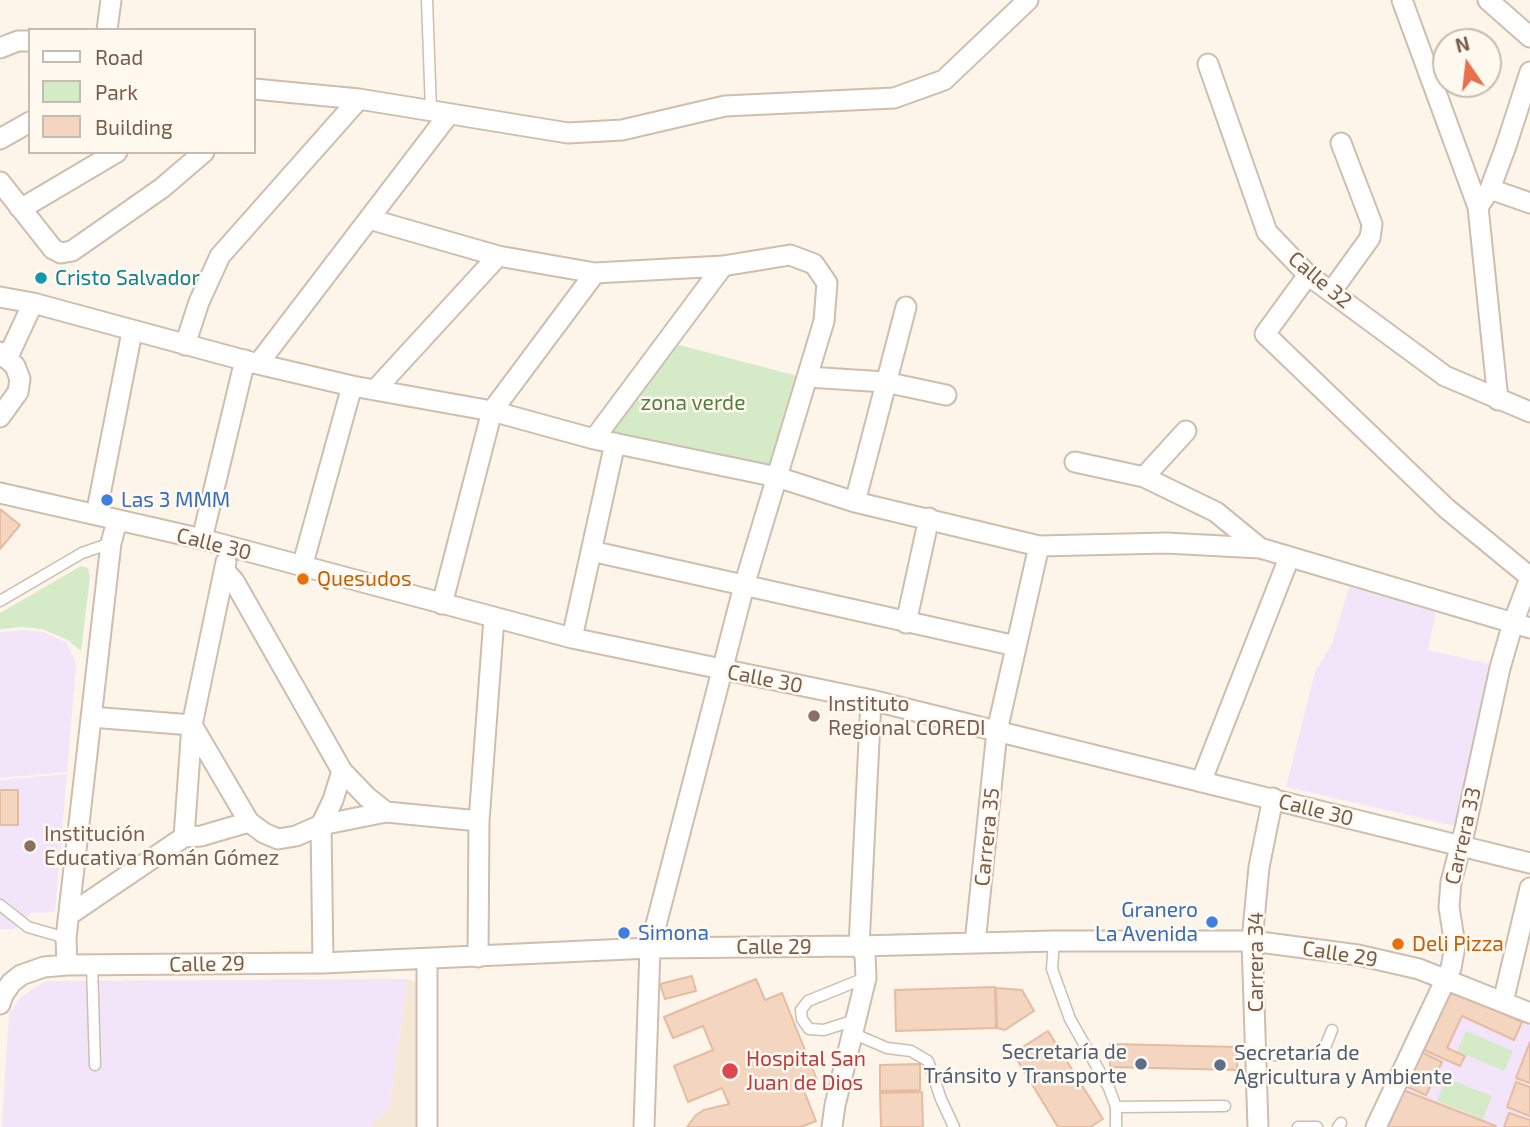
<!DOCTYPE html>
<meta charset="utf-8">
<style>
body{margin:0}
#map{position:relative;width:1530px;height:1127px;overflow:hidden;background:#fdf5e9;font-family:"Exo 2",sans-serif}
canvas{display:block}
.legend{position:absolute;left:28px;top:28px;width:228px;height:126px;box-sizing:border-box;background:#fff9f0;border:2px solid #c9baae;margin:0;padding:9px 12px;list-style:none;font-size:21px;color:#785c4c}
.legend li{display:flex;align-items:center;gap:14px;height:35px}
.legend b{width:35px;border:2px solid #c9baae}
.north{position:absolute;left:1432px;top:28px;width:70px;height:70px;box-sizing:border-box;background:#fff9f0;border:2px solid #c9baae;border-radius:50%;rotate:346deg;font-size:19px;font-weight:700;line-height:28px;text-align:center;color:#785c4c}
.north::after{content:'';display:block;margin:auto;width:24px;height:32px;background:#e8714d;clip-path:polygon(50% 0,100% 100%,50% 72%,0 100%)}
</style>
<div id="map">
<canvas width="1530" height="1127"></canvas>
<ul class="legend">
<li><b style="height:9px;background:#fff"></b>Road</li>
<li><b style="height:19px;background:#d5ebc7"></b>Park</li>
<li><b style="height:19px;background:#f3d5c0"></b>Building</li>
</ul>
<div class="north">N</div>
</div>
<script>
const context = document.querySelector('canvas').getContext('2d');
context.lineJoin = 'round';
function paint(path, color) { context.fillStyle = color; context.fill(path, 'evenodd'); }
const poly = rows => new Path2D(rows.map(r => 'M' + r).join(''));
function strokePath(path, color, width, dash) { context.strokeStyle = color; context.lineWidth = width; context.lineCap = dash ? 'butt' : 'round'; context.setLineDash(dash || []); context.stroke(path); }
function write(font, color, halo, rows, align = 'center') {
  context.font = font + ' "Exo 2",sans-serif'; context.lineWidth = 5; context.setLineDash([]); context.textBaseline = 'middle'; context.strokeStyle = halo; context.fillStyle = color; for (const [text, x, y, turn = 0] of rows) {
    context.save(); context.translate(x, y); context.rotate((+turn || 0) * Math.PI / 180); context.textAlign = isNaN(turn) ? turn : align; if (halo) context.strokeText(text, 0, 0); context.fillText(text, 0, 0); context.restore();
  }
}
paint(poly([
 [407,979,421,984,419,1127,369,1127,390,1105]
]), '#f5e8d7');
paint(poly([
 [1349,587,1436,612,1428,650,1489,664,1455,826,1286,787,1315,672,1332,644],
 [22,630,41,631,66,642,74,658,76,666,67,772,0,778,0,632],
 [67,774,55,912,31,913,14,929,0,929,0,780],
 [407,979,390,1105,369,1127,2,1127,9,1014,22,996,46,981],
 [1456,989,1530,1021,1530,1127,1387,1127,1420,1044,1448,993]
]), '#f2e5fa');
paint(poly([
 [668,342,805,378,776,473,598,438],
 [81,566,88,568,90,577,81,651,68,640,42,629,22,627,0,629,0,613],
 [1466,1031,1513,1051,1504,1071,1457,1051],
 [1446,1078,1492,1096,1483,1119,1437,1101]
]), '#d5ebc7');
const building = poly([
 [0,509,20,525,0,549,0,509],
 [0,790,18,790,18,825,0,825,0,790],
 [692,976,696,991,665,999,660,984,692,976],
 [756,979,765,1000,782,993,817,1080,802,1086,816,1121,801,1127,687,1127,696,1115,704,1110,729,1104,722,1088,688,1102,674,1066,713,1050,703,1026,673,1038,664,1017,756,979],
 [995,987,996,1028,896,1031,895,990,995,987],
 [996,988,1022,990,1034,1011,1005,1030,997,1028,996,988],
 [1456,992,1522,1022,1514,1040,1462,1016,1447,1048,1465,1056,1460,1066,1424,1050,1449,995,1456,992],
 [1048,1031,1103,1119,1090,1127,1058,1127,1013,1053,1048,1031],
 [1530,1042,1530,1083,1516,1078,1530,1042],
 [1110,1044,1238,1047,1237,1070,1110,1067,1110,1044],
 [1419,1051,1442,1062,1426,1095,1405,1086,1419,1051],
 [920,1064,920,1090,880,1091,880,1065,920,1064],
 [1516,1082,1530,1087,1530,1116,1507,1107,1516,1082],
 [1403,1090,1496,1126,1495,1127,1388,1127,1403,1090],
 [922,1092,923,1127,881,1127,880,1093,922,1092],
 [1509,1113,1530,1120,1530,1127,1504,1127,1509,1113]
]);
paint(building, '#f3d5c0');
strokePath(building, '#e6bba0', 2);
const lane = poly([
 [427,0,431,111],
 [0,601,82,553,111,543],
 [0,905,28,927,66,938],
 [1054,941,1052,969,1070,1019,1109,1088,1116,1107,1116,1127],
 [92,965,95,1065],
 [855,1020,824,1030,809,1029,802,1019,801,1010,808,1001,865,978],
 [852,1033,887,1048,911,1051,928,1061,941,1099,954,1127],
 [1257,1056,1317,1053,1324,1050,1332,1030],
 [1116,1107,1225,1106],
 [1298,1127,1317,1127],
 [1338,1127,1341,1123]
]);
const street = poly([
 [1402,0,1478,207,1498,400],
 [1488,0,1530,37],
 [107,30,111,0],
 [0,48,18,41,30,41],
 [1208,64,1267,232,1308,275,1445,376,1530,412],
 [254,89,359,99,568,133,622,130,725,106,894,98,944,80,1028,0],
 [0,139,30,122],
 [0,182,53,249,61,253,72,251,162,188,204,152],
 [1490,189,1530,203],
 [19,207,29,204,117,152],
 [1478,207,1490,189,1506,146,1530,72],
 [369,219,498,256,595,273,723,266,790,255,814,264,827,283,824,321,744,586,650,948,644,1127],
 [1308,275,1265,334,1446,508,1530,577],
 [1331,292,1370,238,1372,224,1341,143],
 [0,297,33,303,258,364,352,386,492,411,594,439,777,477,855,502,1039,546,1166,543,1260,548,1530,628],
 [185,345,199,302,220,256,359,99],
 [0,352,15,366,20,379,18,392,0,417],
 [7,359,33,303],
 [258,364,449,114],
 [808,377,885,382,946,395],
 [375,390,498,256],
 [594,439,723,266],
 [1075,462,1144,477,1216,512,1260,548],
 [1144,477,1186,431],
 [0,493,202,539,572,638,871,700,1530,863],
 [855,502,906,307],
 [96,515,132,332],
 [202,539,245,360],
 [591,551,1016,646],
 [226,562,192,725,184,837,201,836,249,822],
 [302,567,352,386],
 [225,571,234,581,342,771,367,797,386,812,479,821],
 [442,604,492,411,595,273],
 [906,623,929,518],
 [572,638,615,443],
 [91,717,192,725,249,822,264,833,278,839,296,836,321,825,386,812],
 [1201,782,1289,558],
 [69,915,184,837],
 [975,943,997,731,1039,546],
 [478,957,479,821,494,618],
 [427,960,427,1127],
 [323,963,321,825,333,800,342,771],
 [67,965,66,938,111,543,117,521],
 [1503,1002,1530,888],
 [0,1004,3,995,11,983,21,975,44,967,67,965,323,963,650,948,859,946,1054,941,1252,941,1358,955,1419,969,1530,1013],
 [832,1127,835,1105,866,978,865,955,859,946,871,700],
 [1258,1127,1252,941,1259,867,1273,798],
 [1376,1127,1451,968,1455,946,1449,907,1451,882,1465,829,1500,668,1513,623,1530,578]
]);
strokePath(lane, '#cfbdae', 13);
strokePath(street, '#cfbdae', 23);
strokePath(lane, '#fff', 10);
strokePath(street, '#fff', 19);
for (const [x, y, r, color] of [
 [41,278,7,"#0f9aa8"],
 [107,500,7,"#3f7fe0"],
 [303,579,7,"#e8710a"],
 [814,716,7,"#8d6e63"],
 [30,846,7,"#8d6e63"],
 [1212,922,7,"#3f7fe0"],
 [624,933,7,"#3f7fe0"],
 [1398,944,7,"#e8710a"],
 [1141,1064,7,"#5c6f8a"],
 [1220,1065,7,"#5c6f8a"],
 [730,1071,9,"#e0444e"]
]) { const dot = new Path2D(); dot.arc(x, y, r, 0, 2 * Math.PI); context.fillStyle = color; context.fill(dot); strokePath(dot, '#fff9f0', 2.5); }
write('21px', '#0d838f', '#fff9f0', [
 ["Cristo Salvador",55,278]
], 'left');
write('21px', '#785c4c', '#fff9f0', [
 ["Calle 32",1320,280,40],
 ["Calle 30",214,544,14],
 ["Calle 30",765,679,11],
 ["Calle 30",1316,810,14],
 ["Carrera 33",1463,836,-77],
 ["Carrera 35",987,837,-84],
 ["Calle 29",774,947],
 ["Calle 29",1340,954,9],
 ["Carrera 34",1256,962,-90],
 ["Calle 29",207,964,-1]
]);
write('21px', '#547e43', '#fff9f0', [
 ["zona verde",693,403]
]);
write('21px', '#366cbe', '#fff9f0', [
 ["Las 3 MMM",121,500],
 ["Granero",1198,910,"right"],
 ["La Avenida",1198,934,"right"],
 ["Simona",638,933]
], 'left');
write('21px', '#c56008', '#fff9f0', [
 ["Quesudos",317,579],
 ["Deli Pizza",1412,944]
], 'left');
write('21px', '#785e54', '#fff9f0', [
 ["Instituto",828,704],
 ["Regional COREDI",828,728],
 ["Institución",44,834],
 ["Educativa Román Gómez",44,858]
], 'left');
write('21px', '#4e5e75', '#fff9f0', [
 ["Secretaría de",1127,1052],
 ["Tránsito y Transporte",1127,1076],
 ["Secretaría de",1234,1053,"left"],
 ["Agricultura y Ambiente",1234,1077,"left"]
], 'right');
write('21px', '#be3a42', '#fff9f0', [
 ["Hospital San",746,1059],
 ["Juan de Dios",746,1083]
], 'left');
</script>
